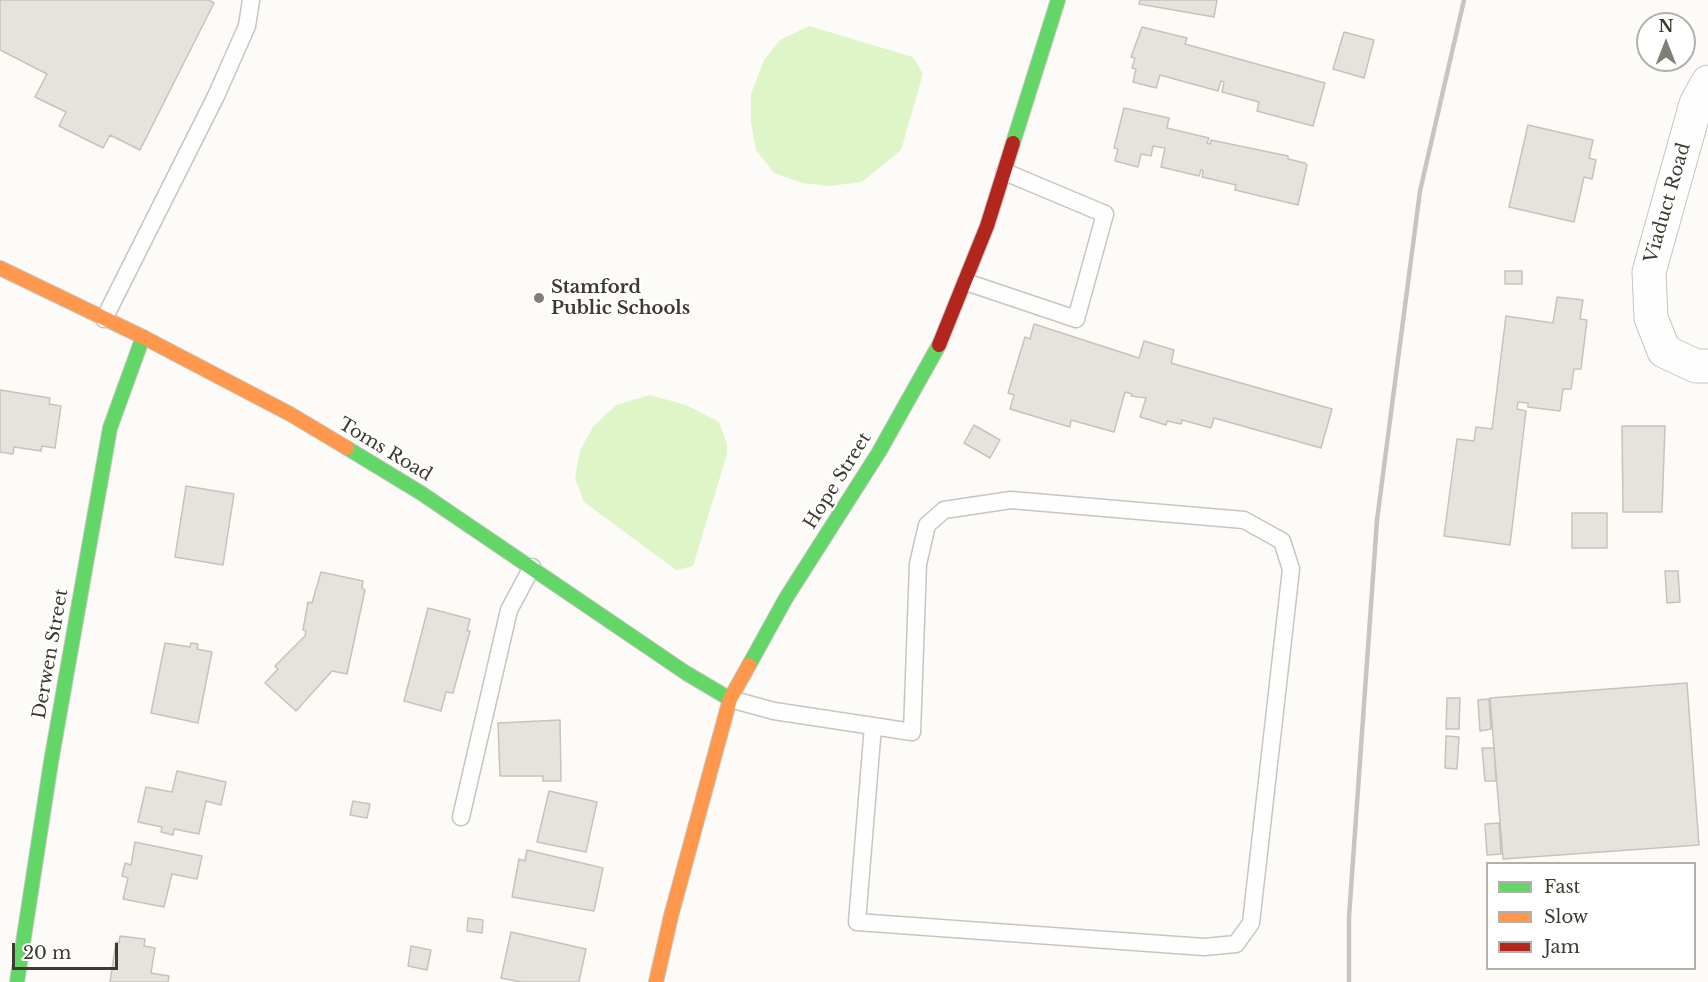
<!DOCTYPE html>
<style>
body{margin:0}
#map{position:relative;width:1708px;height:982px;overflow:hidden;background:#fcfbf8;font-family:"Libre Baskerville",serif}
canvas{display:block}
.legend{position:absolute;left:1486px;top:862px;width:210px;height:108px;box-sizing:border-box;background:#fff;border:2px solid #b2b0ab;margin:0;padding:8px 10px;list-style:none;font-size:18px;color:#3e3a2e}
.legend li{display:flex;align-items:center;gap:12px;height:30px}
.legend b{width:30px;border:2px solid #b2b0ab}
.north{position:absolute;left:1636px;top:12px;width:60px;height:60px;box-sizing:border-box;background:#fff;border:2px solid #b2b0ab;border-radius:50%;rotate:0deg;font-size:16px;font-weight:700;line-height:24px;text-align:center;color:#3e3a2e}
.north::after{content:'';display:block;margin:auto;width:21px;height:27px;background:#807e75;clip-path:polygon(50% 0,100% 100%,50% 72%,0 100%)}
.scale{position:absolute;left:12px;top:943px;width:106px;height:27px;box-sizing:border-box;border:3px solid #3e3a2e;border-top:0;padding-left:8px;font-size:18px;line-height:21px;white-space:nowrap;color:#3e3a2e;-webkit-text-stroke:4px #fff;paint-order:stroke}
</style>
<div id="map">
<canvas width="1708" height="982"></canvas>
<ul class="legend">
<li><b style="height:8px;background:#63d668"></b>Fast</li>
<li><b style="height:8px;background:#ff974d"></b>Slow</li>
<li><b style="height:8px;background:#b3261e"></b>Jam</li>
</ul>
<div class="north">N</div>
<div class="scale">20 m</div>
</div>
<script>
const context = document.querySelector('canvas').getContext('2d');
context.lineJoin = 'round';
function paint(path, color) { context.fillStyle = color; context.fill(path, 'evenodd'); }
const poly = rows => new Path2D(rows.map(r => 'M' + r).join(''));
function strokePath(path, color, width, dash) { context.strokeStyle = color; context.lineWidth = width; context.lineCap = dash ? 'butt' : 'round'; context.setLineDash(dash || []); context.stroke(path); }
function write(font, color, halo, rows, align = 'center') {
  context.font = font + ' "Libre Baskerville",serif'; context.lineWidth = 4.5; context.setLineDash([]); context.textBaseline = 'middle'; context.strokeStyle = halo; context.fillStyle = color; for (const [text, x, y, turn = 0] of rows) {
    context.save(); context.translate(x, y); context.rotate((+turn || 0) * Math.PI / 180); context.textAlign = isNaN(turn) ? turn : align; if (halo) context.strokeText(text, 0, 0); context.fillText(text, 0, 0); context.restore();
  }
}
paint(poly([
 [809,26,913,57,923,74,901,150,862,182,829,186,803,183,774,173,756,150,751,122,751,94,764,60,780,40],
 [650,395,686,405,719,422,727,444,727,454,693,566,676,570,584,502,575,478,580,451,593,427,616,405]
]), '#def5c8');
const building = poly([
 [0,0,209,0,214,3,140,150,110,135,103,148,59,126,66,112,35,97,47,74,0,50,0,0],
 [1140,0,1217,0,1214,17,1139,4,1140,0],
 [1142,27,1187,38,1185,44,1325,83,1313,126,1257,111,1259,102,1222,92,1224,82,1221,81,1218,91,1160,75,1156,88,1133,82,1136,69,1132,68,1135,58,1131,57,1142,27],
 [1344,32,1374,40,1364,78,1333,69,1344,32],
 [1124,108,1169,118,1167,128,1209,138,1207,143,1210,144,1211,140,1288,156,1288,159,1305,163,1307,165,1298,205,1235,190,1236,185,1202,177,1203,171,1201,170,1199,176,1161,167,1165,148,1153,146,1151,156,1141,154,1138,167,1115,161,1118,149,1114,148,1124,108],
 [1528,125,1593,140,1589,158,1596,160,1592,179,1584,177,1574,222,1509,207,1528,125],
 [1505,271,1522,271,1522,284,1505,284,1505,271],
 [1557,297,1583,300,1580,319,1587,320,1581,369,1574,369,1571,389,1563,389,1560,411,1528,407,1528,403,1518,402,1517,409,1526,411,1510,545,1444,536,1457,439,1474,441,1476,427,1492,429,1506,316,1553,323,1557,297],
 [1034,324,1139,358,1144,341,1174,350,1171,363,1332,409,1321,448,1214,418,1211,428,1182,420,1181,424,1167,421,1166,425,1140,417,1146,398,1131,396,1132,394,1125,392,1114,432,1071,420,1070,427,1010,409,1014,395,1008,393,1025,337,1030,339,1034,324],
 [0,390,50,398,49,404,61,406,55,448,42,446,41,451,14,447,13,454,0,452,0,390],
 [974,425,1000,440,990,458,964,443,974,425],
 [1622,426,1665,426,1662,512,1623,512,1622,426],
 [186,486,234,494,223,565,175,557,186,486],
 [1572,513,1607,513,1607,548,1572,548,1572,513],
 [1665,571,1678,571,1680,602,1667,603,1665,571],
 [321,572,363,581,362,588,365,590,347,674,332,671,296,711,265,683,278,669,275,666,305,636,306,631,303,630,308,602,312,603,321,572],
 [428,608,470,619,467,631,470,631,453,693,446,692,441,711,404,701,428,608],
 [165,643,190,647,191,643,198,644,197,649,212,652,198,723,151,713,165,643],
 [1687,683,1699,845,1503,859,1490,698,1687,683],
 [1447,698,1460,698,1459,729,1446,729,1447,698],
 [1489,699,1491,729,1480,731,1478,700,1489,699],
 [560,720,561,781,543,781,543,776,500,776,498,723,560,720],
 [1446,736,1459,737,1457,769,1445,768,1446,736],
 [1482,748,1494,748,1496,781,1485,781,1482,748],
 [177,771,226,782,221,805,206,801,199,834,174,829,173,835,161,832,162,827,138,822,146,787,172,792,177,771],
 [549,791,597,802,586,852,537,842,549,791],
 [353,801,370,804,367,818,350,815,353,801],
 [1499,823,1501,854,1487,855,1485,824,1499,823],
 [135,842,202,856,197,879,172,874,164,907,123,899,128,878,122,876,125,863,131,865,135,842],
 [527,850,603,868,594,911,512,897,519,859,525,861,527,850],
 [468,918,483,920,482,933,467,931,468,918],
 [511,932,586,949,579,982,521,982,501,978,511,932],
 [120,936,145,939,144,946,155,948,151,973,169,976,168,982,110,982,116,942,119,943,120,936],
 [411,946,431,950,427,970,408,966,411,946]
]);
paint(building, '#e5e3db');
strokePath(building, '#c6c3bd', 1.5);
const lane = poly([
 [966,282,1076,319,1105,214,1005,172],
 [104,319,216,96,247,26,251,0],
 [730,699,774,711,873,726,912,732,918,564,927,525,944,510,1011,500,1244,520,1282,541,1291,569,1251,923,1236,944,1204,947,857,922,873,726],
 [461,817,509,610,532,567]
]);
const street = poly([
 [1708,82,1696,104,1649,272,1651,318,1664,351,1696,366,1708,366]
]);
const fast = poly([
 [1013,143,1058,0],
 [347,448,421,493,686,673,730,699],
 [749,665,786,598,879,452,939,345],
 [17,982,51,762,110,428,143,337]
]);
const slow = poly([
 [0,268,143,337,290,414,347,448],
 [656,982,671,916,730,699,749,665]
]);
const jam = poly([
 [939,345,987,226,1013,143]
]);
strokePath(lane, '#c7c5be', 19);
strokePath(street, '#c7c5be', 35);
strokePath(fast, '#c7c5be', 16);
strokePath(slow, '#c7c5be', 16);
strokePath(jam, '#c7c5be', 16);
strokePath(lane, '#fffefe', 16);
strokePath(street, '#fffefe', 33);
strokePath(fast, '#63d668', 14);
strokePath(slow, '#ff974d', 14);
strokePath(jam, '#b3261e', 14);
strokePath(poly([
 [1349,982,1349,917,1377,520,1420,191,1464,0]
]), '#c6c5c4', 4.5);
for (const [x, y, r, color] of [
 [539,298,6,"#807e75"]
]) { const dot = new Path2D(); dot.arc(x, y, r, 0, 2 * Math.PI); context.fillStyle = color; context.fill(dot); strokePath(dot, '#fff', 2); }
write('18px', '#3e3a2e', '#fff', [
 ["Viaduct Road",1668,203,-74],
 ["Toms Road",385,450,31],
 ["Hope Street",838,481,-58],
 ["Derwen Street",51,654,-80]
]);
write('bold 18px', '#3e3a2e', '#fff', [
 ["Stamford",551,288],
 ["Public Schools",551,309]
], 'left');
</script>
